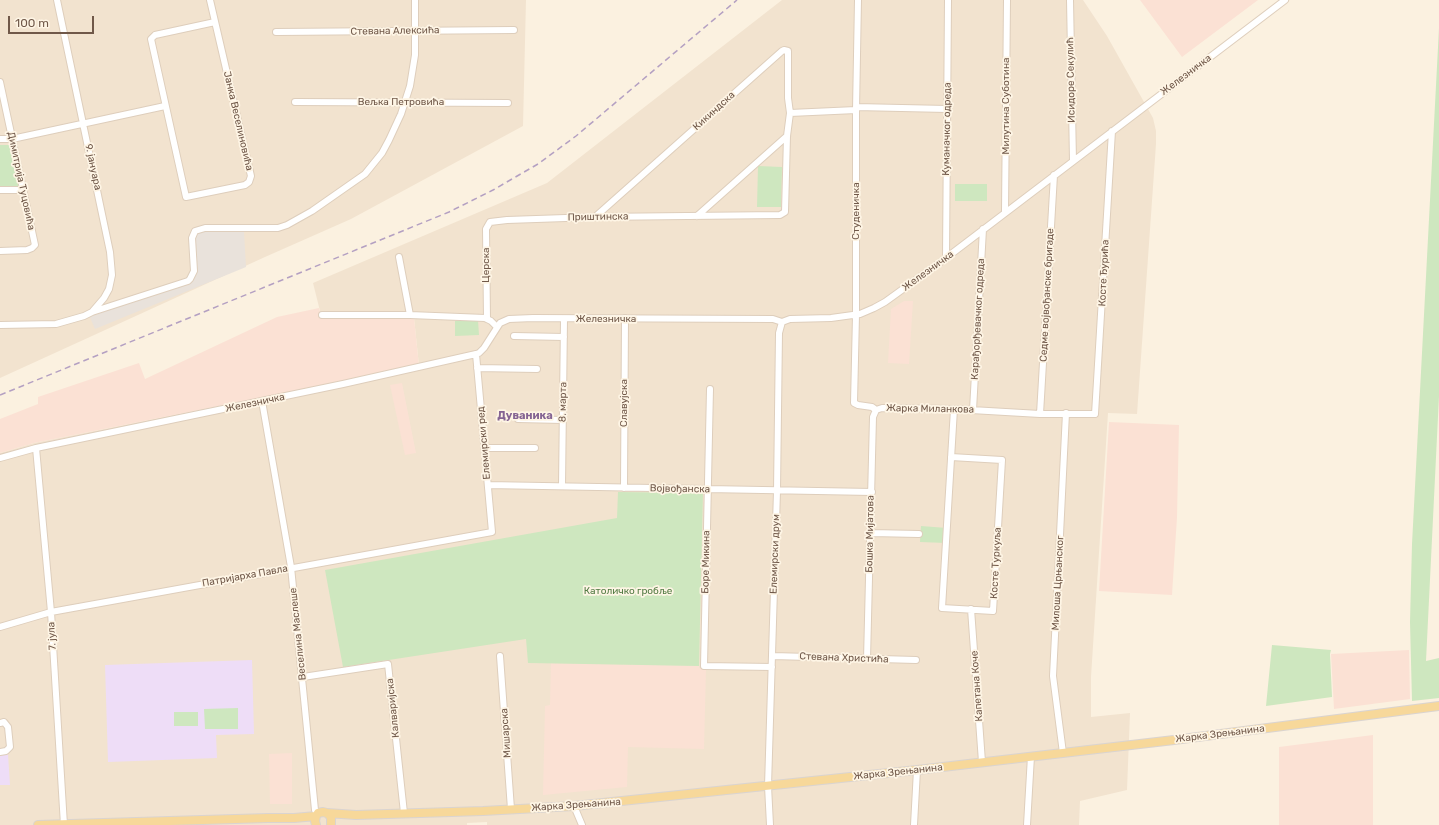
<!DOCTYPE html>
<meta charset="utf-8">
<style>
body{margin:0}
#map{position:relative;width:1439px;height:825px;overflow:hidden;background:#fbf1e0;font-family:Rubik,sans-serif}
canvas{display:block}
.scale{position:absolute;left:8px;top:16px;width:86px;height:18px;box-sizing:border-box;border:2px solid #705849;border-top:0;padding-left:5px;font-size:12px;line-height:14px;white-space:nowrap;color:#705849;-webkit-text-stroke:3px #fef5e5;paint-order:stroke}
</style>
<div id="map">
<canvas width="1439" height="825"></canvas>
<div class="scale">100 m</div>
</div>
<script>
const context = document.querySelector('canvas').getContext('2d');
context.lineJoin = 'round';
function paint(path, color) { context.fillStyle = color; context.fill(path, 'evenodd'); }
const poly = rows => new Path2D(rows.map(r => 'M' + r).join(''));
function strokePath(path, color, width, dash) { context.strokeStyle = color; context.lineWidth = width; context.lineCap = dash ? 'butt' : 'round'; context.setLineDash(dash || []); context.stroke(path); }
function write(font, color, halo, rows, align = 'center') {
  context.font = font + ' Rubik,sans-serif'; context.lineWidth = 3.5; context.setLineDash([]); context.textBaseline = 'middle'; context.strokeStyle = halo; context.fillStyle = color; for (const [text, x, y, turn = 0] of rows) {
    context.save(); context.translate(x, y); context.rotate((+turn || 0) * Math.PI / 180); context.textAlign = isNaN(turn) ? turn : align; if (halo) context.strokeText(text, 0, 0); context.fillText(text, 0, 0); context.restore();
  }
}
paint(poly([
 [0,0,526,0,523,126,351,219,265,257,0,378],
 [782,0,1083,0,1107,36,1153,118,1156,131,1156,144,1137,414,1108,413,1091,677,1091,717,1130,713,1127,790,1080,801,1079,825,487,825,487,822,467,823,467,825,0,825,0,453,34,443,419,366,414,318,322,319,313,283,547,183]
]), '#f2e3cf');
paint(poly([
 [1140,0,1258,0,1182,57],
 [904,301,913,301,909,364,888,363,891,309],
 [319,308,322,319,414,318,419,366,34,443,0,453,0,419,38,404,38,397,139,363,145,379,277,317],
 [402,383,416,453,405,455,390,385],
 [1109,422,1179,425,1177,517,1172,595,1099,591],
 [1409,650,1410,699,1334,709,1331,654],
 [551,663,699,666,699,668,706,669,704,749,628,747,627,787,543,795,545,706,550,705],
 [1373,735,1373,825,1279,825,1279,747],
 [292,753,292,804,270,804,269,754]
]), '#fbe1d4');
paint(poly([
 [204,232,244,232,246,267,95,329,89,315,193,280,196,271,195,240,198,233]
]), '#e9e2db');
paint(poly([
 [252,660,254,734,216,735,217,758,108,762,105,665],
 [8,754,10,785,0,785,0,755]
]), '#eeddf7');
paint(poly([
 [1439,28,1439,396,1426,661,1439,658,1439,698,1412,701,1410,622,1412,544],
 [0,145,10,145,20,188,0,188],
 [758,166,782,167,781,207,757,207],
 [955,184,987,184,987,201,955,201],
 [478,320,479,335,455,336,455,321],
 [618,492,703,493,699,666,528,663,526,639,343,667,325,570,617,518],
 [921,526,947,528,946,543,920,542],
 [1272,645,1331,650,1330,654,1332,697,1266,706],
 [238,708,238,729,205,729,204,709],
 [174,712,198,712,198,726,174,726]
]), '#cee7bf');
const minor = poly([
 [210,0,251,176,249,182,245,185,186,197,151,39,155,35,215,22],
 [858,0,856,110,856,315,854,403,858,405,872,407,876,410],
 [1070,0,1073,161],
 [276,32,514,30],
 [0,82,35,245,32,248,27,250,0,251],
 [295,102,508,103],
 [856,107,947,109],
 [790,113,856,110],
 [0,139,12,139,165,106],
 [0,190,23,190],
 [1005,212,1007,0],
 [697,216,787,136],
 [399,257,410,315],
 [946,258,948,0],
 [92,312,188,281,190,279,194,271,192,238,195,231,205,228,278,228,287,225,312,211,365,174,382,153,389,140,401,114,410,86,415,55,415,0],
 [322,315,410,315,485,318,491,321,497,327],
 [487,319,486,229,490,222,507,220,595,217,780,215,785,212,787,136,790,113,788,98,788,51,784,50,782,51,595,217],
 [0,325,56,324,84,316,92,312,104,298,109,289,112,275,110,252,57,0],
 [514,336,564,337],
 [477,368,537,369],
 [710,389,704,666,772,667],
 [262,401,291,567,315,810,317,815],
 [876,410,882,408,954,409,1040,414,1095,414,1112,131],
 [973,410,983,229],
 [1040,414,1054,175],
 [518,419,563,420],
 [36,448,51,612,64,825],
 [484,448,535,448],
 [951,457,1002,460,993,611,942,608,954,409],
 [0,458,36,448,343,384,476,354,479,353,484,348,500,323,509,319,533,318,773,319,782,322,790,319,831,318,860,314,874,308,885,302,946,258,1285,0],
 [488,485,872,492],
 [562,486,564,319],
 [624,488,625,318],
 [871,533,919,534],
 [971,609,982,762],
 [0,627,51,612,492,532,476,354],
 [500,656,511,809],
 [773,656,916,660],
 [867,659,873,417,876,410],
 [303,677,388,664,404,813],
 [0,723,4,722,8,727,10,747,6,751,0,752],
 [1063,753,1053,676,1066,413],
 [574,806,582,825],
 [770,825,768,786,777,491,779,333,782,322],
 [914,825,917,770],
 [1027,825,1031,756]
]);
const major = poly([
 [327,813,356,815,483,811,574,806,917,770,1174,740,1439,706],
 [38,825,268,818,294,818,316,816],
 [316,825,315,821,316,816,318,813,323,812,327,813,331,817,331,825]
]);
strokePath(minor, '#decebc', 8);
strokePath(major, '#dad4d0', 10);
strokePath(minor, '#fff', 6);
strokePath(major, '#f7d89a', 8);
strokePath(poly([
 [0,395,449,212,493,190,538,164,576,136,737,0]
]), '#b4a0c2', 1.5, [6, 4]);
write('10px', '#705849', '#fef5e5', [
 ["Стевана Алексића",395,31,-1],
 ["Железничка",1186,75,-37],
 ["Исидоре Секулић",1071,80,-91],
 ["Вељка Петровића",401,102],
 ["Милутина Суботина",1006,106,-90],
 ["Кикиндска",714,111,-42],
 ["Јанка Веселиновића",238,121,77],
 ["Куманачког одреда",947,129,-89],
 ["9. јануара",93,167,78],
 ["Димитрија Туцовића",21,181,78],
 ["Студеничка",856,211,-90],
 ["Приштинска",598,217,-1],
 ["Церска",486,265,-90],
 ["Железничка",928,271,-36],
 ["Косте Ђурића",1104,273,-87],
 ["Седме војвођанске бригаде",1047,295,-87],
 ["Железничка",606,319],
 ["Карађорђевачког одреда",978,319,-87],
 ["8. марта",563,402,-89],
 ["Железничка",255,403,-12],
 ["Славујска",624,403,-90],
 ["Жарка Миланкова",930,409,1],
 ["Елемирски ред",484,443,-95],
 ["Војвођанска",680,489,1],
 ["Бошка Мијатова",870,534,-89],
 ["Елемирски друм",775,554,-88],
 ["Боре Микина",706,562,-89],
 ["Косте Туркуља",996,563,-87],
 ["Патријарха Павла",245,576,-10],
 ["Милоша Црњанског",1058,583,-87],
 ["Веселина Маслеше",298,634,-96],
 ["7. јула",52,636,-93],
 ["Стевана Христића",844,658,2],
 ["Капетана Коче",977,686,-94],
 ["Калваријска",393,708,-96],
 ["Мишарска",506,733,-94],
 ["Жарка Зрењанина",1220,734,-7],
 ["Жарка Зрењанина",898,772,-6],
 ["Жарка Зрењанина",576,805,-4]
]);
write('10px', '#537b44', '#fef5e5', [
 ["Католичко гробље",628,591]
]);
write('bold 11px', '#856493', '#fef5e5', [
 ["Дуваника",525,416]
]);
</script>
